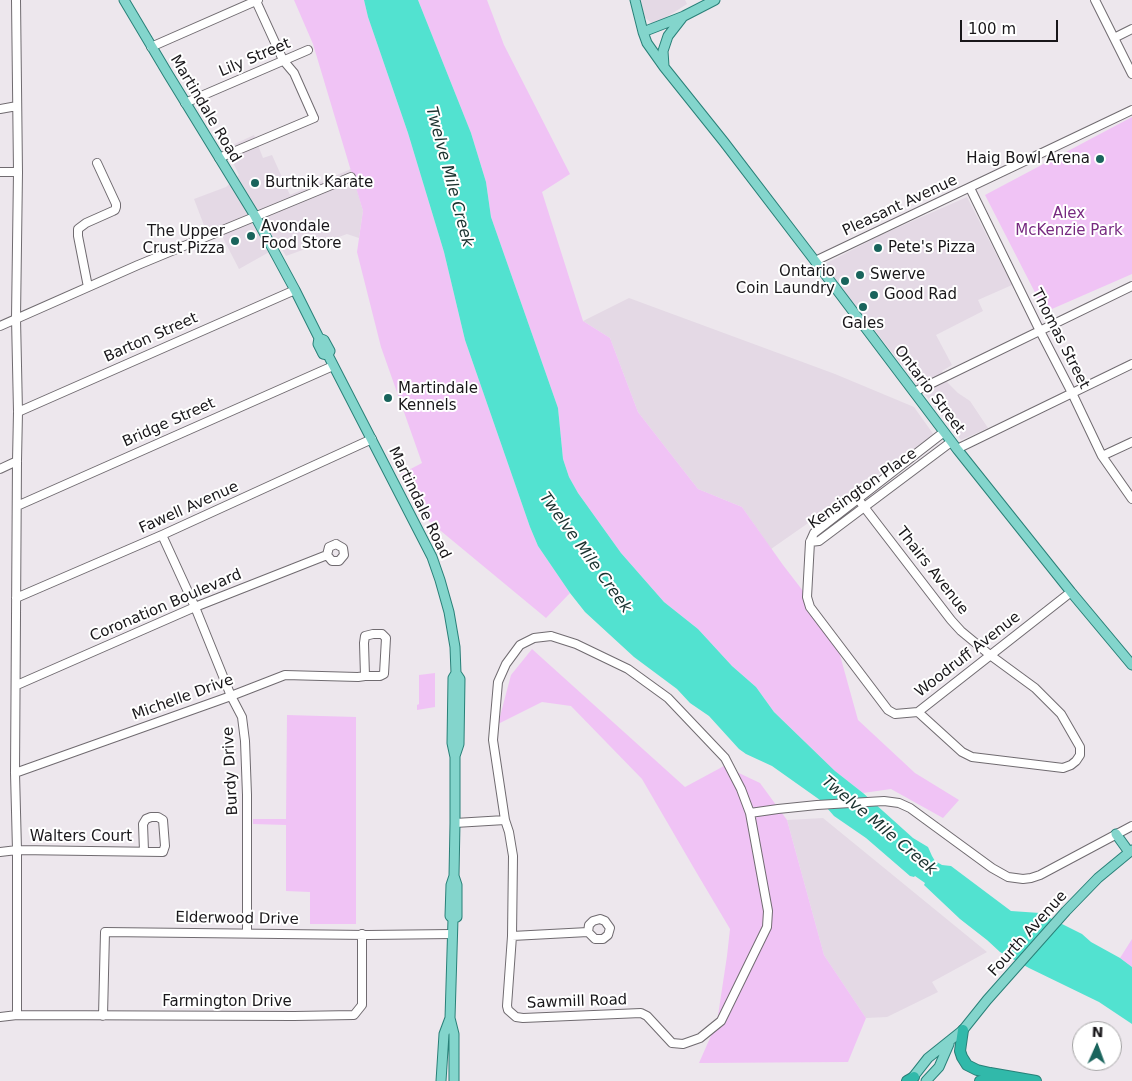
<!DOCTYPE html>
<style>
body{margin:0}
#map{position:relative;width:1132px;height:1081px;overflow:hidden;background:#ede7ed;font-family:"DejaVu Sans",sans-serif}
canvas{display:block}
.north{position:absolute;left:1072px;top:1021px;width:50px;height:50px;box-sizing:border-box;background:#fff;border:1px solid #a3a2a3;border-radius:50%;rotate:2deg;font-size:14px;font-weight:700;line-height:20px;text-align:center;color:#19171a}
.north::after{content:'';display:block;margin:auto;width:18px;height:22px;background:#19645c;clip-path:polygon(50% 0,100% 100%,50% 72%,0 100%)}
.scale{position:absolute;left:960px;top:20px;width:98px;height:22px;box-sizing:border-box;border:2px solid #19171a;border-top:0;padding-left:6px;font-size:15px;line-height:18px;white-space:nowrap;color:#19171a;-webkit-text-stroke:4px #fff;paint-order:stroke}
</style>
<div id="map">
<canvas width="1132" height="1081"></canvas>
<div class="north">N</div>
<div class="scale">100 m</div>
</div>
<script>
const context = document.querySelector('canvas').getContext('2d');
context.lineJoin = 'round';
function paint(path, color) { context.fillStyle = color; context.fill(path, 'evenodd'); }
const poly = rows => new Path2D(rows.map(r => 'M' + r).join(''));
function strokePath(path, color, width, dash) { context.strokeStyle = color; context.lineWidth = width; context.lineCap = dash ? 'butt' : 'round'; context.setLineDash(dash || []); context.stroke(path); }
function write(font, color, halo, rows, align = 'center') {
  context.font = font + ' "DejaVu Sans",sans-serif'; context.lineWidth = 4; context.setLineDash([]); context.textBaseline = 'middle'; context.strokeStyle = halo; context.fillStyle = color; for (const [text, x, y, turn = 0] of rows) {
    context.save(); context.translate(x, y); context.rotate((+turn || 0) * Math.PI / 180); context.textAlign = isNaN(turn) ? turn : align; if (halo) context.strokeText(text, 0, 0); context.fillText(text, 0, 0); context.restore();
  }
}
paint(poly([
 [640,0,685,0,687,4,654,25,643,16],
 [254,135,263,158,272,155,290,195,351,169,363,211,359,238,347,234,286,256,280,246,239,269,223,238,205,228,194,199,226,187,239,175,226,148],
 [967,197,1012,285,978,300,983,311,936,335,952,365,942,371,947,382,958,393,970,401,988,428,961,440,823,265,881,235],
 [629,298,835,374,914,407,934,435,771,549,742,507,698,489,638,412,610,338,583,321],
 [823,818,987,952,932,982,938,992,887,1017,866,1018,824,955,787,820]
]), '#e4d9e5');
paint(poly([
 [294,0,364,0,368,17,408,133,444,252,465,340,530,527,538,546,570,593,546,618,424,517,401,474,422,463,381,347,357,252,363,211,313,44],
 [418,0,487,0,504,45,570,174,542,192,583,321,610,338,638,412,698,489,742,507,783,565,833,630,858,720,915,773,959,800,943,818,891,789,863,793,835,771,774,712,756,687,732,666,698,629,664,602,621,553,578,493,569,477,563,459,558,408,491,217,486,182,471,133],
 [1132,117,1132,274,1045,312,985,195],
 [532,649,685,787,724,766,760,783,787,820,824,955,866,1018,848,1062,699,1063,717,1022,727,956,730,929,695,870,642,779,571,706,542,702,498,724,511,675],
 [435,673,435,707,417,710,417,705,419,704,419,675],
 [287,715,356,717,356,924,310,924,310,892,286,891,286,825,253,824,253,819,286,819],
 [1132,939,1132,967,1120,958]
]), '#f0c3f5');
paint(poly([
 [364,0,418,0,471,133,486,182,491,217,558,408,563,459,569,477,578,493,621,553,664,602,698,629,732,666,756,687,774,712,835,771,863,793,913,838,928,847,932,856,935,861,942,865,951,866,1011,911,1040,913,1082,934,1091,942,1120,958,1132,967,1132,1024,1099,1002,1029,968,1000,952,987,940,960,919,924,885,925,883,915,876,914,877,910,876,866,838,834,816,820,800,772,766,746,754,739,749,709,716,690,703,677,689,634,657,585,612,570,593,538,546,530,527,465,340,444,252,408,133,368,17]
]), '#52e2d0');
const minor = poly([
 [16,0,18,172,16,318,18,412,17,461,15,773,17,850,17,1015],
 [1095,0,1132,74],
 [1114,38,1132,29],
 [151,47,258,0],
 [185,103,308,50],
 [0,109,17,106],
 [219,158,314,118,294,73,283,60,256,1],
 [0,172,18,172],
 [970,188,1040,331,1072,393,1102,456,1132,499],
 [815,261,1132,110],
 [88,287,78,236,78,229,86,223,113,211,115,210,116,207,116,204,97,163],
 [0,326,138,265,351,177],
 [914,392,1132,286],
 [18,412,295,290],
 [944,432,814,533,810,542,807,597,810,607,888,710,895,714,918,712,1071,592],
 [957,449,1132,364],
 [1102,456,1132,442],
 [0,469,17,461],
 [858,499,951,620,961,631,990,655,1035,688,1061,714,1080,747,1080,755,1076,761,1071,765,1063,768,972,757,962,752,918,712],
 [17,506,333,366],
 [162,535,195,607,231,696,242,717,245,741,247,795,247,933],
 [810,542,819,541,951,442],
 [336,544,343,548,344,555,339,561,332,561,327,555,329,547,336,544],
 [16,598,162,535,372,439],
 [551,636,576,644,628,669,668,698,725,758,741,789,750,813,768,911,767,927,721,1021,700,1038,683,1044,672,1043,647,1016,641,1013,523,1018,516,1017,508,1010,507,1006,512,936,513,856,509,832,505,820,493,740,498,682,506,664,520,645,534,638,551,636],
 [17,685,195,607,327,555],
 [15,773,231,696,285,675,358,677,365,676,380,676,384,674,386,638,382,634,373,634,365,636,364,643,365,676],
 [750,813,778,809,817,805,884,801,899,803,910,808,992,868,1008,877,1023,879,1031,878,1040,875,1132,826],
 [455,823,505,820],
 [0,852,17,850,163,852,165,846,163,820,158,817,151,817,146,819,143,824,144,851],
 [512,936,588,932,595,939,603,939,608,935,610,928,605,921,600,919,593,921,589,925,588,932],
 [103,1016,105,932,368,935,452,934],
 [0,1017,17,1015,294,1016,354,1015,362,1005,362,934]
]);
const major = poly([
 [124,0,168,74,255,216,295,290,319,338,318,344,323,354,328,355],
 [635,0,643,32,647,43,664,67,724,142,815,261,957,449,1071,592,1132,665],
 [643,32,684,16,715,0],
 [664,66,663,51,668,36,682,18],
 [319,338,324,340,330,351,328,355,432,557,440,580,449,612,455,647,456,673,453,678,452,743,455,757,455,823,454,876,451,885,450,916,453,919,450,1018,454,1034,454,1081],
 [455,756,459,744,460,679,456,673],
 [1116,834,1129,852],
 [453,919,457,917,457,885,454,876],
 [441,1081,444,1034,450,1018],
 [910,1081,928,1058,963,1030,987,1000,1066,911,1098,878,1132,850],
 [926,1081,939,1067,949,1044]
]);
const highway = poly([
 [963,1030,960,1051,962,1057,967,1065,977,1070,990,1073,1036,1081],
 [907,1081,914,1077],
 [980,1081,1002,1080]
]);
strokePath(minor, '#706b70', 10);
strokePath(major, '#298078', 11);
strokePath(highway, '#298078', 12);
strokePath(minor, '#fff', 8);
strokePath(major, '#83d5cc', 9);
strokePath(highway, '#31b9aa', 10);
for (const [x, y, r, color] of [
 [1100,159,5,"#19645c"],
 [255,183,5,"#19645c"],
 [251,236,5,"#19645c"],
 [235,241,5,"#19645c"],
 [878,248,5,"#19645c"],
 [860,275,5,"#19645c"],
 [845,281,5,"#19645c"],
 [874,295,5,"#19645c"],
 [863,307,5,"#19645c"],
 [388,398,5,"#19645c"]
]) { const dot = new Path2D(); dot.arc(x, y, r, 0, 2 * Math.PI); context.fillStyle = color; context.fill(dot); strokePath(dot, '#fff', 2); }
write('15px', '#19171a', '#fff', [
 ["Lily Street",255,58,-23],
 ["Martindale Road",205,109,59],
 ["Pleasant Avenue",900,206,-25],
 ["Barton Street",151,338,-24],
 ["Thomas Street",1060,339,63],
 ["Ontario Street",929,390,53],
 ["Bridge Street",169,423,-24],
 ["Kensington Place",863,489,-35],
 ["Martindale Road",419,503,64],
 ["Fawell Avenue",189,508,-24],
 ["Thairs Avenue",932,571,52],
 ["Coronation Boulevard",166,606,-23],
 ["Woodruff Avenue",968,655,-38],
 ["Michelle Drive",183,698,-20],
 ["Burdy Drive",231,771,-93],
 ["Walters Court",81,837],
 ["Elderwood Drive",237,919,1],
 ["Fourth Avenue",1028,934,-48],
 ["Farmington Drive",227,1002],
 ["Sawmill Road",577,1002,-2]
]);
write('15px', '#19171a', '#fff', [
 ["Haig Bowl Arena",1090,159,"right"],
 ["Burtnik Karate",265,183],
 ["Avondale",261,227],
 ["Food Store",261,244],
 ["The Upper",225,232,"right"],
 ["Crust Pizza",225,249,"right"],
 ["Pete's Pizza",888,248],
 ["Ontario",835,272,"right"],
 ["Coin Laundry",835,289,"right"],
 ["Swerve",870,275],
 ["Good Rad",884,295],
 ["Gales",863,324,"center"],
 ["Martindale",398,389],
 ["Kennels",398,406]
], 'left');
write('15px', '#772a80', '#fff', [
 ["Alex",1069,214],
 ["McKenzie Park",1069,231]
]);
write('italic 16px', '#1a322f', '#fff', [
 ["Twelve Mile Creek",449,177,75],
 ["Twelve Mile Creek",585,553,54],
 ["Twelve Mile Creek",879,826,40]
]);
</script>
